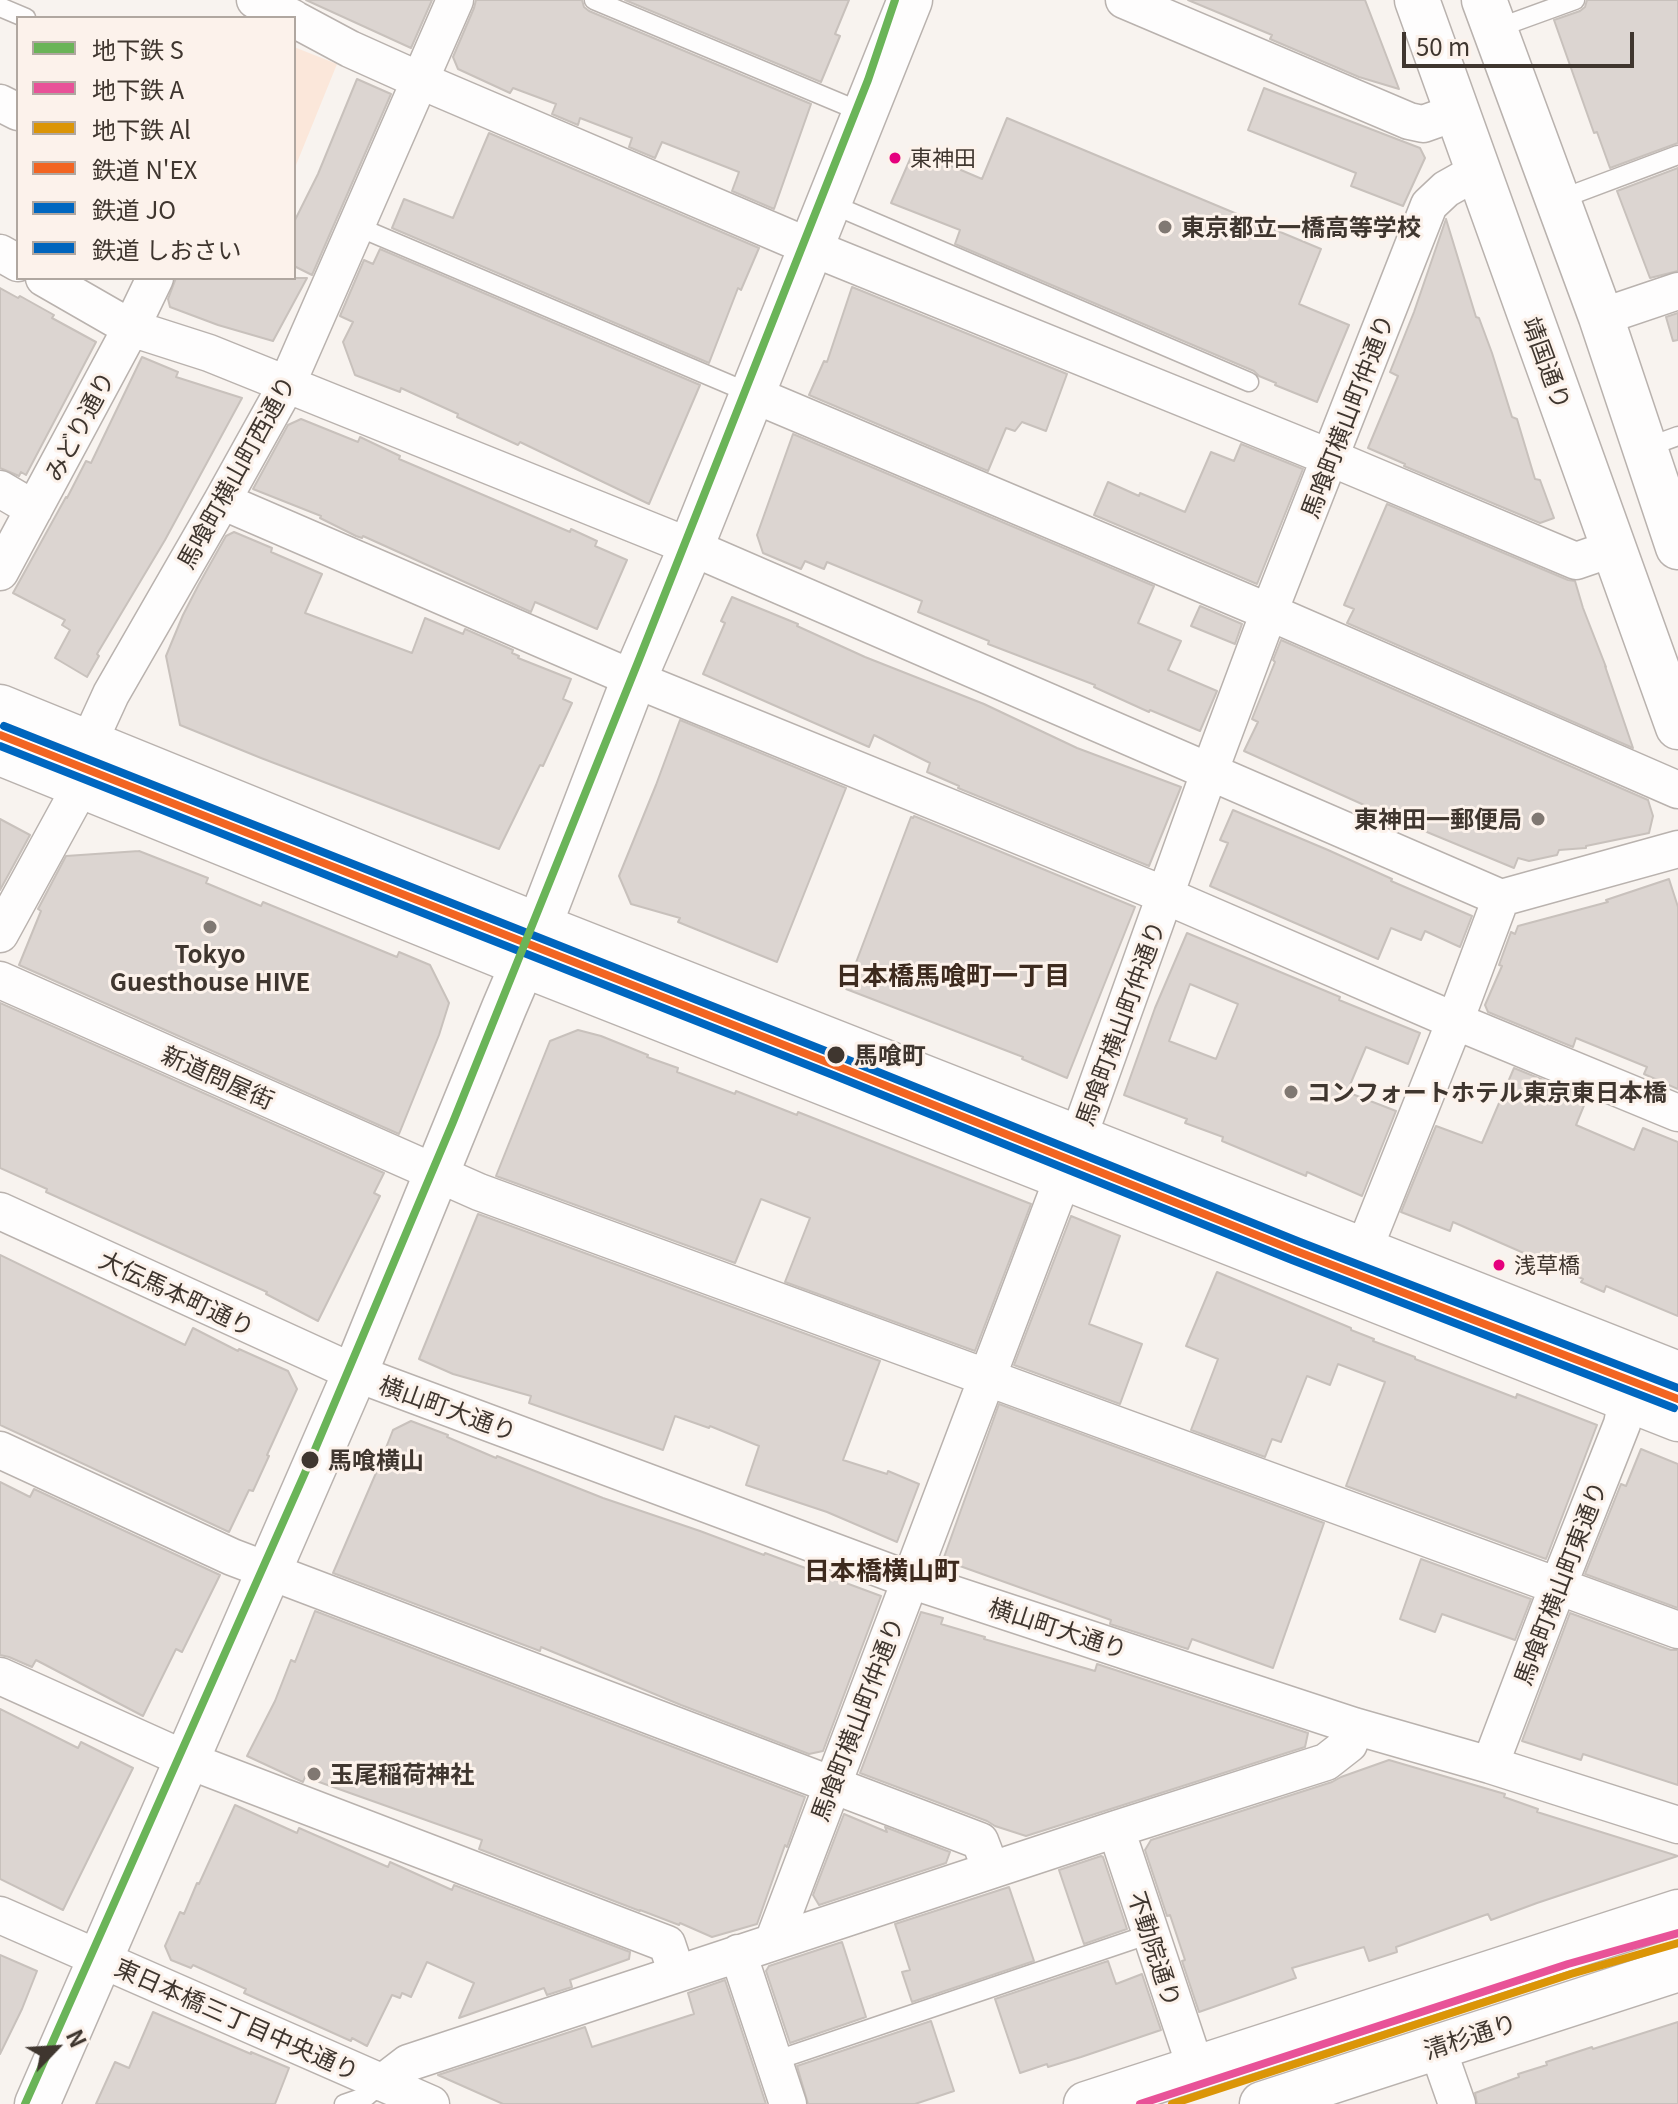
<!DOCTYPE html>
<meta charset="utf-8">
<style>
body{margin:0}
#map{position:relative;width:1678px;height:2104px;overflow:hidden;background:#f8f3ef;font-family:Georgia,"Noto Sans JP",serif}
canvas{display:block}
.legend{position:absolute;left:16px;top:16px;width:280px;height:264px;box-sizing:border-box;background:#fcf2eb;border:2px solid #b0a7a0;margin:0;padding:10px 14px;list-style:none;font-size:24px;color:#3f362f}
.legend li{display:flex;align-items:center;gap:16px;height:40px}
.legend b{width:40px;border:2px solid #b0a7a0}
.north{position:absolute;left:16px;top:2008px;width:80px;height:80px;-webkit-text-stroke:6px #fcf2eb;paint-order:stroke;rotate:65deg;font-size:22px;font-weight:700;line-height:32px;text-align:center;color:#3f362f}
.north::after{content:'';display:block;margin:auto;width:28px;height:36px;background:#3f362f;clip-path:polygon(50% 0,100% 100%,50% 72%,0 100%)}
.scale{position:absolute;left:1402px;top:32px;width:232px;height:36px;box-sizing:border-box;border:4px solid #3f362f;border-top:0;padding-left:10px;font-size:24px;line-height:28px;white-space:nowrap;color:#3f362f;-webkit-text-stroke:6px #fcf2eb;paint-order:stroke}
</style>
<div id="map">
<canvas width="1678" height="2104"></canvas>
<ul class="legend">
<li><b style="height:10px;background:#6ab458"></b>地下鉄 S</li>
<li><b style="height:10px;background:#e85298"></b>地下鉄 A</li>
<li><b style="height:10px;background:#db9507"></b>地下鉄 Al</li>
<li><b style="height:10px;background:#f26522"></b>鉄道 N'EX</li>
<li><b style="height:10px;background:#0067c0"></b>鉄道 JO</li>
<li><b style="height:10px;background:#0065bd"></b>鉄道 しおさい</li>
</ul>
<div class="north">N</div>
<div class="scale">50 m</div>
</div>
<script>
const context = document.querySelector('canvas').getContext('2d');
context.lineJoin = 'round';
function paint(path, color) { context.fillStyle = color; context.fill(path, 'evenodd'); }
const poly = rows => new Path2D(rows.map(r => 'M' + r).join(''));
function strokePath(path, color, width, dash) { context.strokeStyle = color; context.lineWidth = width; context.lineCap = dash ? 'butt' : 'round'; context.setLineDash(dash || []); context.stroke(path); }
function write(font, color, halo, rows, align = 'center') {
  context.font = font + ' Georgia,"Noto Sans JP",serif'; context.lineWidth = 6; context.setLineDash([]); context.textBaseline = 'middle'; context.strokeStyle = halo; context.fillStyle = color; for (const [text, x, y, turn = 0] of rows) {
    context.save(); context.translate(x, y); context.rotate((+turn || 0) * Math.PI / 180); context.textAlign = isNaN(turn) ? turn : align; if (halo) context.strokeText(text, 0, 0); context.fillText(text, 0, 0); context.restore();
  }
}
paint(poly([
 [294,47,337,64,294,170]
]), '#fbe7da');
const building = poly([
 [306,0,432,0,411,48,306,0],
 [476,0,582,0,584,7,589,11,811,104,774,209,732,191,739,172,662,142,655,158,629,147,632,138,580,118,578,125,552,114,556,104,513,88,510,93,458,69,453,57,474,8,476,0],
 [625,0,849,0,835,34,840,36,821,82,625,0],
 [1188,0,1365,0,1399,89,1359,77,1270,39,1272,35,1188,0],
 [1587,0,1678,0,1678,143,1610,168,1597,132,1594,133,1554,20,1580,11,1585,7,1587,0],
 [357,79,391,94,312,275,294,266,294,222,318,174,357,79],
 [1264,88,1420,148,1425,158,1403,206,1351,186,1356,173,1248,130,1264,88],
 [1007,118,1321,249,1299,304,1349,325,1317,402,1275,385,1276,383,1259,376,1254,371,955,244,960,230,891,203,914,150,982,179,1007,118],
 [489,133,759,248,741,290,738,288,709,363,392,228,404,199,453,218,489,133],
 [1678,168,1678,271,1650,278,1617,191,1678,168],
 [1446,219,1476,317,1479,318,1492,353,1512,417,1517,419,1535,479,1540,480,1554,518,1540,523,1404,466,1405,464,1368,448,1398,376,1390,372,1414,312,1446,219],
 [380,249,700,385,649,504,520,442,518,445,457,417,458,414,401,388,400,392,355,375,343,342,353,322,340,316,364,260,373,264,380,249],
 [176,278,307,278,273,341,218,325,170,307,168,299,176,278],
 [852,287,1067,374,1046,431,1022,422,1015,431,1006,428,988,471,809,395,824,361,827,362,852,287],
 [0,288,18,298,20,296,54,315,52,318,96,342,26,475,21,472,19,476,0,468,0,288],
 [1678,313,1678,340,1673,341,1666,317,1678,313],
 [142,357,178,372,176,377,242,398,165,540,97,654,99,656,87,677,55,658,70,630,62,625,65,620,13,593,66,497,67,498,86,461,91,463,142,357],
 [301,419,358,442,360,437,400,456,399,459,570,532,571,529,597,541,595,546,627,560,597,629,535,602,531,612,363,536,362,538,356,536,320,518,321,516,253,489,288,425,301,419],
 [793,434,1154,586,1138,623,1181,641,1168,670,1217,691,1200,731,1150,710,1149,712,1094,687,1095,685,988,644,989,641,918,612,922,601,827,562,824,569,805,561,801,569,763,553,757,535,793,434],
 [1241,444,1303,469,1257,584,1094,515,1108,482,1139,496,1140,493,1185,512,1211,452,1234,461,1241,444],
 [1387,504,1568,580,1575,581,1583,608,1606,667,1605,666,1633,748,1347,623,1354,609,1344,605,1387,504],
 [234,532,272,548,271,552,322,574,305,613,412,653,425,618,463,634,465,629,513,650,512,653,519,656,518,658,571,679,563,699,572,703,543,766,540,765,499,849,261,758,180,725,166,656,183,615,199,584,226,536,234,532],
 [732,597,798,624,797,626,865,657,984,704,1077,748,1181,787,1149,866,958,788,959,786,927,772,930,763,874,735,869,747,703,674,725,623,721,621,732,597],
 [1200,606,1242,624,1235,644,1191,626,1200,606],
 [1281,640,1648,800,1653,816,1649,833,1586,846,1586,848,1559,850,1557,855,1529,861,1518,858,1514,868,1393,818,1244,751,1258,722,1252,719,1275,662,1273,660,1281,640],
 [680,720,846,788,777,962,678,922,680,918,631,904,619,876,656,785,680,720],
 [1233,810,1328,850,1392,879,1391,881,1472,916,1460,947,1425,931,1421,940,1391,928,1378,959,1210,886,1228,843,1220,840,1233,810],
 [914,816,1135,907,1067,1078,1022,1059,1023,1057,846,989,911,817,913,818,914,816],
 [0,819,30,835,0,890,0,819],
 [139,851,208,878,206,883,261,906,263,902,397,957,399,952,430,965,449,1003,439,1035,399,1134,19,965,41,911,38,909,66,856,139,851],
 [1669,879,1678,907,1678,1089,1644,1074,1647,1067,1576,1038,1573,1047,1488,1012,1485,1005,1502,966,1499,965,1511,932,1515,934,1518,926,1608,902,1606,900,1669,879],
 [1187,933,1340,997,1339,1000,1420,1033,1408,1064,1366,1047,1347,1092,1396,1111,1362,1196,1307,1172,1306,1176,1222,1141,1223,1137,1185,1123,1187,1119,1124,1095,1155,1008,1187,933],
 [1190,984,1238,1004,1216,1059,1169,1041,1190,984],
 [0,1003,384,1173,374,1193,380,1196,318,1321,266,1294,267,1292,46,1192,47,1189,0,1168,0,1003],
 [578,1030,601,1036,648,1055,647,1057,678,1068,677,1072,735,1094,736,1091,797,1115,798,1112,1031,1204,975,1351,785,1282,810,1218,761,1199,735,1263,496,1176,550,1041,578,1030],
 [1514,1068,1587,1098,1576,1125,1634,1150,1643,1128,1678,1142,1678,1316,1606,1286,1604,1292,1581,1282,1583,1279,1453,1222,1450,1231,1401,1212,1436,1126,1482,1143,1514,1068],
 [478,1214,880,1361,843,1460,887,1474,888,1471,919,1484,897,1542,827,1512,746,1485,759,1446,710,1426,709,1428,675,1416,663,1450,529,1403,531,1396,453,1374,419,1359,478,1214],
 [1071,1216,1120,1236,1089,1324,1142,1344,1120,1404,1014,1365,1071,1216],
 [0,1255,185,1345,193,1328,238,1351,239,1349,288,1371,297,1389,267,1455,269,1456,253,1491,249,1490,229,1532,0,1425,0,1255],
 [1217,1272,1351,1328,1351,1330,1374,1339,1373,1341,1415,1357,1415,1359,1516,1398,1517,1394,1597,1425,1546,1559,1346,1486,1385,1382,1338,1364,1330,1385,1307,1376,1281,1442,1272,1439,1265,1457,1191,1430,1218,1359,1186,1346,1217,1272],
 [999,1404,1324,1523,1273,1668,1192,1639,1188,1649,1110,1624,1111,1620,943,1560,999,1404],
 [411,1421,448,1435,447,1437,496,1458,497,1456,603,1498,700,1531,764,1555,765,1553,881,1596,823,1751,809,1754,681,1705,541,1647,540,1651,333,1573,376,1473,393,1430,411,1421],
 [1641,1449,1678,1464,1678,1608,1585,1574,1621,1484,1626,1486,1641,1449],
 [0,1482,30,1497,34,1489,220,1575,182,1652,176,1649,143,1716,36,1660,32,1667,9,1657,0,1655,0,1482],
 [1421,1559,1531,1599,1515,1640,1442,1614,1435,1632,1400,1619,1421,1559],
 [315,1611,805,1797,787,1847,785,1845,757,1924,712,1937,680,1923,679,1925,640,1910,640,1911,479,1849,482,1840,305,1777,303,1782,247,1756,275,1701,291,1660,295,1662,315,1611],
 [921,1612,943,1618,941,1624,985,1637,984,1639,1095,1671,1097,1664,1308,1733,1305,1747,1026,1836,995,1826,987,1821,860,1773,921,1612],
 [1570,1613,1671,1650,1678,1650,1678,1785,1583,1754,1581,1760,1522,1741,1570,1613],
 [0,1709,78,1748,81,1742,133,1768,63,1910,0,1879,0,1709],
 [1389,1760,1505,1794,1504,1797,1538,1809,1537,1812,1678,1856,1537,1903,1491,1920,1488,1914,1396,1947,1397,1952,1369,1961,1364,1947,1292,1968,1296,1978,1199,2012,1182,1961,1185,1960,1170,1915,1167,1916,1145,1850,1151,1840,1332,1782,1341,1777,1389,1760],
 [235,1805,297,1833,299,1828,388,1867,390,1862,452,1890,454,1885,630,1952,629,1959,570,1980,572,1987,547,1995,544,1988,459,2018,474,1983,427,1962,411,1997,402,1993,400,1998,392,1995,367,2046,352,2038,351,2041,244,1993,246,1989,193,1965,191,1968,171,1960,165,1946,180,1912,184,1914,197,1883,199,1884,235,1805],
 [844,1814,887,1832,885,1827,950,1852,946,1863,819,1905,813,1895,844,1814],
 [1101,1856,1103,1857,1127,1929,1084,1944,1059,1870,1101,1856],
 [1009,1887,1034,1961,912,2002,902,1972,910,1970,895,1924,1009,1887],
 [842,1942,866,2017,790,2043,766,1971,769,1966,842,1942],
 [0,1955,37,1971,22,2009,0,2054,0,1955],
 [1108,1961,1116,1984,1142,1974,1161,2030,1081,2057,1048,2067,1047,2064,1020,2073,995,1999,1108,1961],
 [725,1980,766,2104,503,2104,438,2075,585,2027,592,2047,694,2014,688,1993,725,1980],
 [153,2012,251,2054,251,2052,289,2068,275,2104,96,2104,115,2062,129,2068,153,2012],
 [931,2021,954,2091,915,2104,808,2104,797,2066,931,2021],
 [1678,2022,1678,2104,1477,2104,1475,2093,1519,2077,1518,2074,1547,2065,1546,2062,1592,2047,1593,2049,1678,2022]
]);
paint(building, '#dcd5d1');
strokePath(building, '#c8c1bc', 2);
const service = poly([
 [594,0,864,113],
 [0,7,26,18],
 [1495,29,1575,0],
 [1558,200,1678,155],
 [829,203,1249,382],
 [356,226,752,394],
 [1645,448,1678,436],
 [774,2061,1150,1934],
 [344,2104,367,2096,382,2083]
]);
const minor = poly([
 [255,0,293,18],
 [1124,0,1409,121,1423,124,1457,112],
 [294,19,350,49,419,80,810,247,1331,458,1576,561,1614,548],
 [0,103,18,112],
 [0,253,18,263],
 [44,278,131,328,209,353,691,547,1501,898,1678,849],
 [1601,317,1678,291],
 [752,394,1269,612,1678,790],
 [0,489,34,509],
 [222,501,634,679,1150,889,1455,1021,1678,1113],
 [0,572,131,328,155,278],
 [0,934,81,786,89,742,111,694,222,501,287,384,455,0],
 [0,980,479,1192,1678,1630],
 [0,1211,355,1373,910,1580,1354,1726,1490,1765,1678,1825],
 [1364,1249,1455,1021,1501,898],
 [0,1450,232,1557,980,1841,991,1870],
 [0,1676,187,1760,667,1944,677,1974],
 [1490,1765,1558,1586,1622,1424,1627,1400],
 [1116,1829,1196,2069],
 [0,1915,431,2104],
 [773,1942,1078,1138,1209,773,1269,612,1429,205,1446,189,1478,171],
 [738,1953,788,2104],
 [1437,2047,1457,2104],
 [382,2083,408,2063,1116,1829,1326,1762,1349,1744,1354,1726]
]);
const tertiary = poly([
 [37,2104,355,1373,504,1008,539,926,634,679,691,547,910,0],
 [1086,2104,1678,1912],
 [1262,2104,1678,1969]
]);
const primary = poly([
 [1417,0,1678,727],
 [1484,0,1601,317,1678,547]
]);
const trunk = poly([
 [0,707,539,926,1678,1374],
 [0,753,522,964,1678,1419]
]);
strokePath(service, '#b9b2ae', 21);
strokePath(minor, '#b9b2ae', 39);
strokePath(tertiary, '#b9b2ae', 47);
strokePath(primary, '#b9b2ae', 47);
strokePath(trunk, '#b9b2ae', 47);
strokePath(service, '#fefdfd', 18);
strokePath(minor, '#fefdfd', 36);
strokePath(tertiary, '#fefdfd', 44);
strokePath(primary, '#fefdfd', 44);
strokePath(trunk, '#fefdfd', 44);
strokePath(poly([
 [0,735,837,1066,1296,1251,1678,1399]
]), '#f26522', 8);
strokePath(poly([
 [0,746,833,1075,1292,1260,1674,1408]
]), '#0067c0', 8);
strokePath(poly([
 [4,726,841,1057,1300,1242,1678,1388]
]), '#0065bd', 8);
strokePath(poly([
 [25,2104,308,1466,453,1122,638,662,868,80,895,0]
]), '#6ab458', 8);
strokePath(poly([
 [1140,2104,1568,1964,1678,1933]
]), '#e85298', 8);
strokePath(poly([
 [1172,2104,1571,1974,1678,1943]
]), '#db9507', 8);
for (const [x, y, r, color] of [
 [895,158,7,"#e5007d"],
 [1165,227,8,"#807872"],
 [1538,819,8,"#807872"],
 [210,927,8,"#807872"],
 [836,1055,10,"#3f362f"],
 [1291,1092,8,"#807872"],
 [1499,1265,7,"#e5007d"],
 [310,1460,10,"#3f362f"],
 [314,1774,8,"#807872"]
]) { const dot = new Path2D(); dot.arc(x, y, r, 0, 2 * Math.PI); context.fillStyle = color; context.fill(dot); strokePath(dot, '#fcf2eb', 3); }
write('22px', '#3f362f', '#fcf2eb', [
 ["東神田",910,158],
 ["浅草橋",1514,1265]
], 'left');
write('bold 24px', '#3f362f', '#fcf2eb', [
 ["東京都立一橋高等学校",1181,227],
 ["東神田一郵便局",1522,819,"right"],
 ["Tokyo",210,954,"center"],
 ["Guesthouse HIVE",210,982,"center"],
 ["コンフォートホテル東京東日本橋",1307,1092],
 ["玉尾稲荷神社",330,1774]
], 'left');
write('24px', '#3f362f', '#fcf2eb', [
 ["靖国通り",1547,363,70],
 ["馬喰町横山町仲通り",1347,416,-69],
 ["みどり通り",79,426,-62],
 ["馬喰町横山町西通り",236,472,-61],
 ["馬喰町横山町仲通り",1120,1023,-70],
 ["新道問屋街",218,1077,24],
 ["大伝馬本町通り",177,1293,25],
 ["横山町大通り",448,1408,20],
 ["馬喰町横山町東通り",1560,1583,-69],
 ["横山町大通り",1058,1628,18],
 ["馬喰町横山町仲通り",857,1719,-69],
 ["不動院通り",1155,1949,72],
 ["東日本橋三丁目中央通り",237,2019,24],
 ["清杉通り",1470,2036,-18]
]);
write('bold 24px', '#3f362f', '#fcf2eb', [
 ["馬喰町",854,1055],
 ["馬喰横山",328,1460]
], 'left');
write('bold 26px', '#3d2a1e', '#fcf2eb', [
 ["日本橋馬喰町一丁目",953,975],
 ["日本橋横山町",882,1570]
]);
</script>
